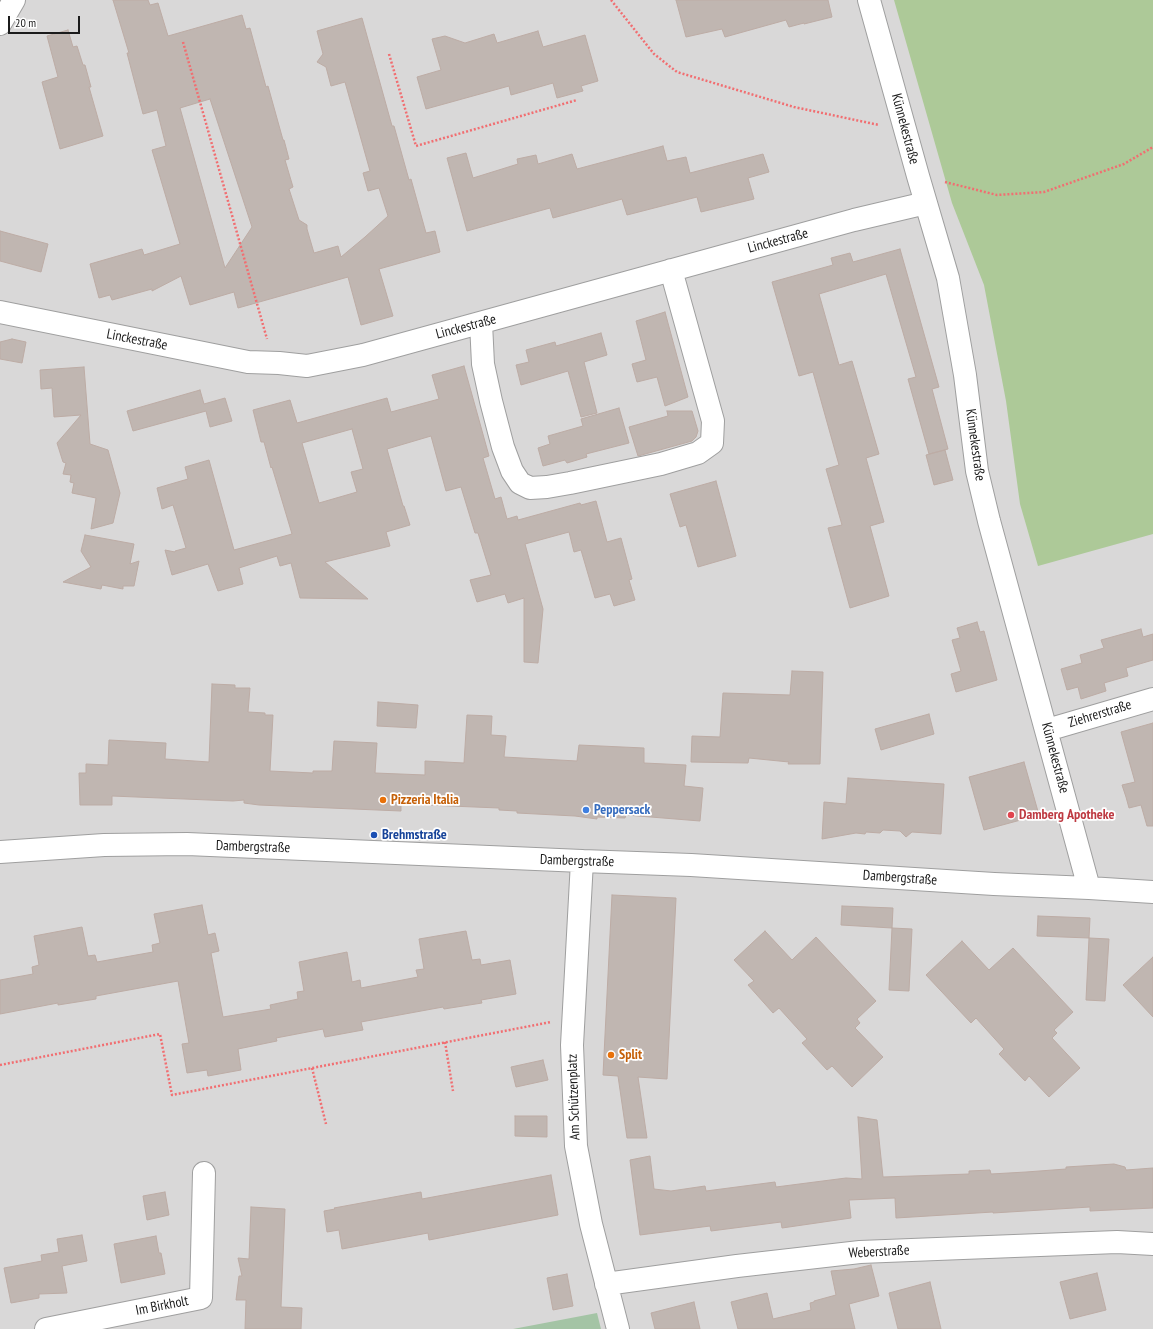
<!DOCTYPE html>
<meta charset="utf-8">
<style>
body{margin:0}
#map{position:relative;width:1153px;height:1329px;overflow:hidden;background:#ece7e1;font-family:"PT Sans Narrow",sans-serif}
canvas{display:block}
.scale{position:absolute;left:8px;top:16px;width:72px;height:18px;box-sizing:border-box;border:2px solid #1b1b1b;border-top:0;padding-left:5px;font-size:12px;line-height:14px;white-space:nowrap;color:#1b1b1b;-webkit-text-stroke:3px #fff;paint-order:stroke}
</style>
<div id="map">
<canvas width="1153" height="1329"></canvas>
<div class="scale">20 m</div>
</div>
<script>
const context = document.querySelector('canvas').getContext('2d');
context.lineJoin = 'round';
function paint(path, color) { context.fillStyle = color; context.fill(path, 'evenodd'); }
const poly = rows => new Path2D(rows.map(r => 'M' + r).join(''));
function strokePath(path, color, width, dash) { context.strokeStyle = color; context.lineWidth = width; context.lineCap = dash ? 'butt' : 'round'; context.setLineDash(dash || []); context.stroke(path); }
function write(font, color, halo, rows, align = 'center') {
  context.font = font + ' "PT Sans Narrow",sans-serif'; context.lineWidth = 3.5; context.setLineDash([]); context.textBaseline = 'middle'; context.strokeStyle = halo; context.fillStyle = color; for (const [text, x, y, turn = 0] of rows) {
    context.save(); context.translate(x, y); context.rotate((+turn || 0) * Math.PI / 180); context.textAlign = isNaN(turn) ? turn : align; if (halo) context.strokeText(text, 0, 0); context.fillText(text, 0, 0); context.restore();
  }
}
paint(poly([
 [0,0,1153,0,1153,1329,0,1329]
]), '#d9d8d8');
paint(poly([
 [894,0,1153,0,1153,534,1038,566,1020,504,1006,401,984,285,952,203]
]), '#adc998');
paint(poly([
 [597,1313,601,1329,513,1329]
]), '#a4c4a5');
const building = poly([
 [113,0,148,0,150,5,158,3,168,36,242,15,246,29,250,28,266,87,268,86,283,140,284,140,289,159,285,160,293,187,289,189,299,220,307,225,307,229,314,253,338,246,341,257,365,237,388,216,379,188,368,191,363,173,370,171,345,82,331,86,326,67,317,62,323,54,317,31,362,18,392,126,394,126,409,180,411,179,426,233,435,231,440,252,379,269,393,316,361,325,348,277,238,308,234,292,190,305,181,276,152,291,152,289,112,300,110,295,99,298,90,264,142,249,144,255,180,244,152,150,166,146,157,110,143,114,127,53,129,53,113,0],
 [210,99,252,227,225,268,180,108,210,99],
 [676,0,828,0,832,17,804,24,804,23,789,27,786,20,725,37,722,29,686,37,676,0],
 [68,30,73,47,77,46,83,65,85,65,91,87,89,87,103,136,60,149,42,82,58,77,47,36,68,30],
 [538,31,543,47,585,35,598,81,581,86,583,91,557,98,553,83,511,95,509,86,426,109,417,77,441,70,432,39,445,36,465,43,494,34,497,43,538,31],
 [663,146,667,161,686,157,690,173,763,154,769,172,748,178,754,199,701,212,697,197,627,215,622,199,553,218,550,208,467,231,447,158,466,153,473,178,518,164,517,159,536,155,538,164,572,154,577,169,663,146],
 [0,231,48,244,41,272,0,261,0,231],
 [900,249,939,387,932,389,948,449,929,454,908,379,916,377,886,274,819,294,839,365,852,361,879,454,866,458,884,522,870,526,889,596,850,608,828,528,842,525,826,469,839,465,813,372,799,376,772,282,833,265,831,258,850,253,853,262,900,249],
 [665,312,688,397,665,406,657,377,637,382,632,364,646,360,636,321,665,312],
 [601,333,607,355,584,362,597,413,581,417,568,371,521,385,516,365,529,362,526,350,555,342,556,346,601,333],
 [12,339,26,342,22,363,0,359,0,342,12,339],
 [464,366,489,456,483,458,495,499,501,497,507,519,517,516,518,520,580,503,581,505,596,501,607,542,621,538,632,579,629,580,635,600,614,606,610,594,595,598,581,550,574,552,569,532,525,544,543,609,538,663,524,662,524,598,508,603,505,594,477,602,470,580,491,575,478,533,475,533,461,487,446,491,431,436,387,449,403,506,404,506,410,525,386,532,390,546,325,562,368,599,300,598,291,563,280,566,277,556,239,568,243,584,218,591,208,564,172,575,165,550,175,552,175,551,186,548,173,505,162,509,157,488,188,479,185,467,209,460,234,550,292,534,272,467,271,468,264,442,261,442,253,410,290,400,297,423,387,398,391,412,439,399,432,375,464,366],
 [352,429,363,469,351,472,357,492,319,503,302,443,352,429],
 [84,367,90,444,108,450,120,493,113,523,91,529,96,498,72,493,74,483,70,482,71,475,63,474,66,463,63,462,57,443,81,415,54,417,52,388,41,389,40,370,84,367],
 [200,390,204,404,225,398,232,421,210,427,206,411,133,431,127,411,200,390],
 [619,408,629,443,586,454,587,457,567,463,565,460,543,466,538,448,550,444,548,436,583,426,581,419,619,408],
 [667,411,692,411,698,431,696,437,692,441,638,456,629,427,668,416,667,411],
 [945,450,953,480,934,485,926,455,945,450],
 [716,481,736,556,698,567,686,525,680,527,670,494,716,481],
 [85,535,134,544,130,564,139,561,134,586,123,586,123,589,102,585,101,589,63,582,91,567,81,551,85,535],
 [977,622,980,632,984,631,997,680,956,692,951,674,961,671,952,640,960,638,957,628,977,622],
 [1141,629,1143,637,1153,634,1153,660,1126,668,1128,676,1104,683,1106,691,1081,699,1078,687,1067,690,1061,669,1082,663,1080,655,1104,648,1101,640,1141,629],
 [792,671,823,672,820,764,788,764,789,762,749,758,748,763,691,762,692,736,720,737,723,693,790,695,792,671],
 [212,684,235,685,235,688,250,688,248,712,265,713,265,715,273,715,270,771,313,773,313,771,332,771,334,741,377,743,375,773,425,775,425,761,464,763,467,715,492,716,491,735,506,736,504,757,577,761,579,745,644,748,644,763,686,765,684,786,703,788,700,821,626,815,625,818,597,817,597,819,575,816,517,813,517,811,499,810,499,808,401,804,401,811,259,805,244,803,244,800,233,801,112,796,112,805,80,805,79,773,86,773,86,764,108,765,109,740,166,743,165,759,209,762,212,684],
 [378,702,418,705,416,728,377,726,378,702],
 [929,714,934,734,881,750,875,729,929,714],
 [1153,723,1153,826,1147,826,1141,805,1129,808,1126,797,1122,785,1135,782,1121,732,1153,723],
 [1024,762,1039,815,984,830,969,777,1024,762],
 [848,778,944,784,941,834,912,832,906,837,900,831,883,830,880,833,866,832,865,834,856,833,822,839,824,802,846,804,848,778],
 [612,895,676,898,667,1079,638,1077,647,1138,627,1138,618,1076,603,1075,612,895],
 [202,905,208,935,215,933,219,951,211,953,223,1017,271,1009,270,1005,298,999,297,992,304,991,299,962,347,952,352,982,360,980,361,988,418,977,416,970,424,969,419,939,466,931,472,960,480,959,481,965,510,960,516,994,481,1000,482,1003,444,1009,443,1007,361,1022,363,1030,325,1037,323,1029,276,1038,277,1041,238,1049,241,1070,208,1076,207,1070,187,1073,182,1044,189,1043,178,981,96,996,96,999,58,1005,58,1003,0,1014,0,980,33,974,32,967,39,965,34,936,82,927,88,956,95,955,97,962,153,952,152,945,160,943,154,914,202,905],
 [842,906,893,908,892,928,841,925,842,906],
 [1038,916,1090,918,1089,938,1037,936,1038,916],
 [892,928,912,929,909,991,889,990,892,928],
 [765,931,792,960,816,937,876,1001,857,1019,860,1023,855,1028,883,1057,852,1087,832,1066,827,1070,802,1043,807,1039,779,1008,773,1013,748,985,754,981,734,960,765,931],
 [1089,938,1109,939,1105,1001,1086,1000,1089,938],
 [962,941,989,970,1013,948,1073,1012,1054,1030,1057,1033,1052,1038,1080,1068,1049,1097,1029,1076,1025,1081,999,1054,1004,1049,976,1018,971,1023,926,975,962,941],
 [1153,957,1153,1017,1123,985,1153,957],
 [543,1060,548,1080,516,1087,511,1067,543,1060],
 [515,1116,547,1116,547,1137,515,1136,515,1116],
 [858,1117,877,1120,883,1177,969,1174,969,1171,990,1170,991,1174,1026,1172,1066,1169,1066,1167,1114,1164,1125,1167,1126,1170,1153,1168,1153,1208,1090,1211,1090,1207,993,1213,993,1212,896,1218,895,1198,849,1200,851,1218,782,1228,781,1222,711,1231,710,1226,640,1235,630,1160,650,1156,654,1189,671,1191,705,1186,706,1191,775,1182,776,1187,846,1178,862,1179,858,1117],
 [551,1175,558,1215,429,1240,428,1233,342,1249,339,1230,327,1232,324,1211,335,1209,334,1208,421,1192,422,1199,551,1175],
 [165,1192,169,1215,147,1220,143,1196,165,1192],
 [251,1207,285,1209,281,1307,302,1308,301,1329,245,1329,246,1300,236,1300,239,1276,242,1276,238,1258,249,1259,251,1207],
 [82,1235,87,1261,62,1266,67,1293,39,1294,39,1298,11,1303,4,1268,42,1261,41,1255,59,1252,57,1239,82,1235],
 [156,1236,159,1253,161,1253,165,1274,121,1283,114,1244,156,1236],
 [871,1265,879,1296,849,1304,855,1329,738,1329,731,1302,767,1293,773,1319,811,1310,810,1303,814,1302,814,1301,836,1295,831,1271,854,1269,871,1265],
 [1097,1273,1106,1310,1070,1319,1060,1282,1097,1273],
 [567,1274,573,1306,553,1310,547,1278,567,1274],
 [930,1282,941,1329,898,1329,889,1293,930,1282],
 [694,1302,700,1329,655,1329,651,1313,694,1302]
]);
paint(building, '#c0b6b1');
strokePath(building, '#bdaca5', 1);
const minor = poly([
 [869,0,918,176,948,278,965,375,977,471,989,521,1089,888],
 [0,24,14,0],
 [0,312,248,362,279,363,307,366,363,355,854,220,926,203],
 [481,323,483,364,491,401,503,447,512,471,520,483,530,488,547,487,570,483,661,464,698,453,712,443,713,421,671,270],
 [1047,730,1153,699],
 [0,852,104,845,187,844,582,861,691,865,994,884,1089,888,1153,892],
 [582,861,572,1045,576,1146,591,1224,618,1329],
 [606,1284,737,1266,860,1252,1117,1242,1153,1244],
 [46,1329,201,1298,204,1173]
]);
strokePath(minor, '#9f9f9f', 24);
strokePath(poly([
 [611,0,654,54,677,72,794,107,879,125],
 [183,42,267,339],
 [389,54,416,146,577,100],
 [945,182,997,195,1044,192,1124,164,1153,147],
 [445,1042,453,1091],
 [0,1065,160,1034,172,1095,551,1022],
 [312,1068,326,1124]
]), '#f16e71', 2.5, [2, 2]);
strokePath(minor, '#fff', 22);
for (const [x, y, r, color] of [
 [383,800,4,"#e8710a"],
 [586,810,4,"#3f7fe0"],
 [1011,815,4,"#e0444e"],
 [374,835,4,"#1a4fb4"],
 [611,1055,4,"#e8710a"]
]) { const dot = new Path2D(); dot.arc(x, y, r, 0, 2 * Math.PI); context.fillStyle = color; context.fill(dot); strokePath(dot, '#fff', 1.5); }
write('14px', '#1b1b1b', '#fff', [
 ["Künnekestraße",905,129,75],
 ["Linckestraße",778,241,-15],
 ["Linckestraße",466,327,-15],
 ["Linckestraße",137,340,11],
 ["Künnekestraße",975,445,82],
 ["Ziehrerstraße",1100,714,-17],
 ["Künnekestraße",1055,758,75],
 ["Dambergstraße",253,847,2],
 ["Dambergstraße",577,861,2],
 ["Dambergstraße",900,878,4],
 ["Am Schützenplatz",574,1097,-92],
 ["Weberstraße",879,1252,-3],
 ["Im Birkholt",162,1306,-11]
]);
write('bold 14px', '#c56008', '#fff', [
 ["Pizzeria Italia",391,800],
 ["Split",619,1055]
], 'left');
write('bold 14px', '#366cbe', '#fff', [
 ["Peppersack",594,810]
], 'left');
write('bold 14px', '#be3a42', '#fff', [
 ["Damberg Apotheke",1019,815]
], 'left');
write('bold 14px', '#164399', '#fff', [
 ["Brehmstraße",382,835]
], 'left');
</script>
